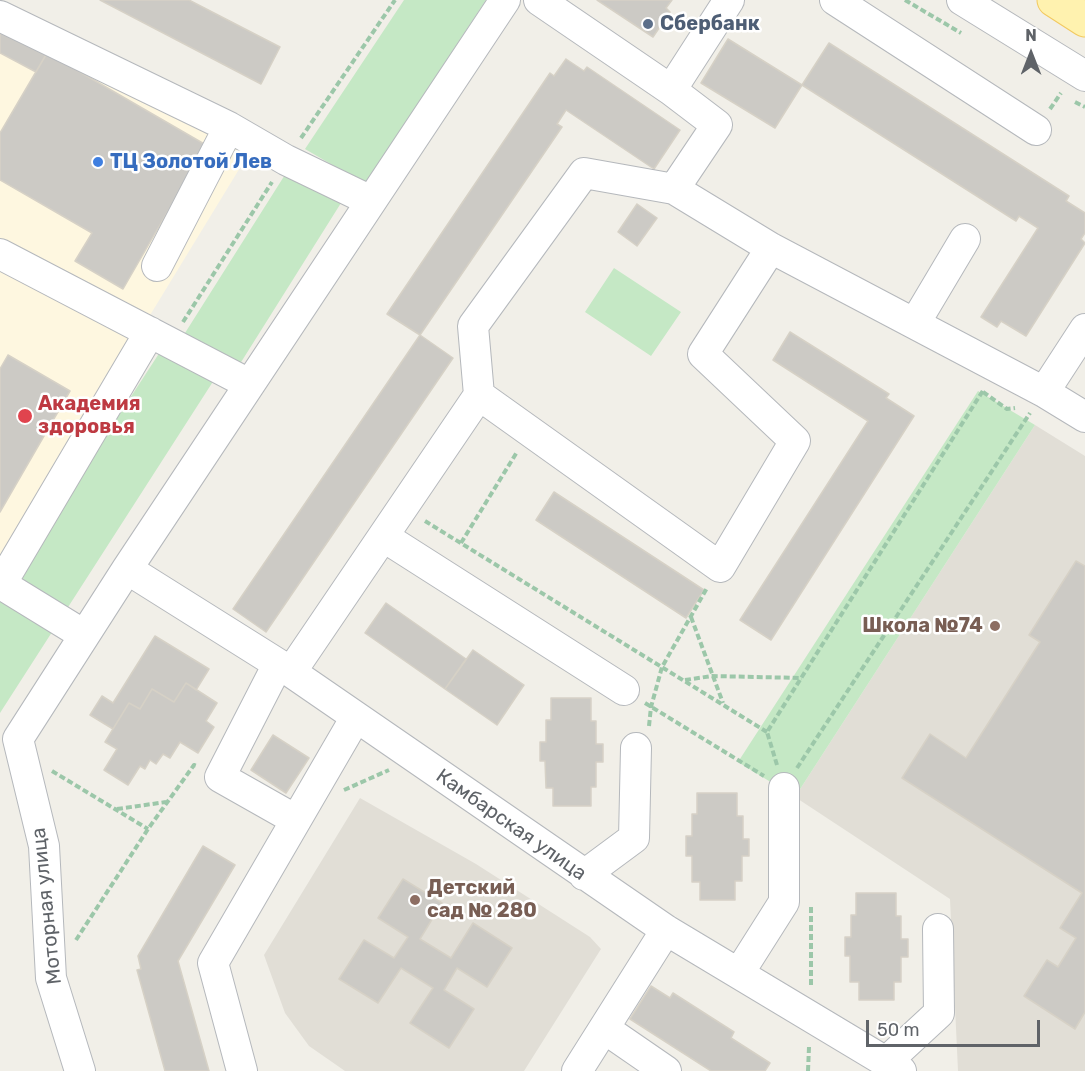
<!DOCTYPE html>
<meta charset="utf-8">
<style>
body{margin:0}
#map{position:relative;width:1085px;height:1071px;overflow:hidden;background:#f1efe8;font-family:Rubik,sans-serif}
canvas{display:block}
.north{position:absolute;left:1001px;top:24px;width:60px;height:60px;-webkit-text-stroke:4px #fff;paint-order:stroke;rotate:0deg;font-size:16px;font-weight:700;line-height:24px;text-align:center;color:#5f6368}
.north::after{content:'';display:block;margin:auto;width:21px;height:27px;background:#5f6368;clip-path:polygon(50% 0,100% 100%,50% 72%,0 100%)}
.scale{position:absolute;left:866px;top:1020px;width:174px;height:27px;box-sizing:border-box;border:3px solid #5f6368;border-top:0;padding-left:8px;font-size:18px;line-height:21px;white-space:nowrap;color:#5f6368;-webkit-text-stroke:4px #fff;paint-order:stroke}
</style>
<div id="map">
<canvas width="1085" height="1071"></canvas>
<div class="north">N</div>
<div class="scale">50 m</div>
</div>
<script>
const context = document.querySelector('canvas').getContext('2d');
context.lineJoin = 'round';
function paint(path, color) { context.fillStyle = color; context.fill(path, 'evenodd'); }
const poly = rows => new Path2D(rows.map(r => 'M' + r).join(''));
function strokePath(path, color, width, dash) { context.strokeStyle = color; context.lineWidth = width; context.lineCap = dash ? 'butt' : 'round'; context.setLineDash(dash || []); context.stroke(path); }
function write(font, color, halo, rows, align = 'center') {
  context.font = font + ' Rubik,sans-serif'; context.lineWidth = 5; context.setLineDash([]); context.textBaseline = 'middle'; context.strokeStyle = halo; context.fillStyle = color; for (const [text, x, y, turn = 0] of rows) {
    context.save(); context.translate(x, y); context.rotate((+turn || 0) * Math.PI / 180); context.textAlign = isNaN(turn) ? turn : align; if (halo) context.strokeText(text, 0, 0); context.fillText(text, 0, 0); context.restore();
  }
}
paint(poly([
 [0,22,249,153,0,561]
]), '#fef7e0');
paint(poly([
 [1035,425,1085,456,1085,1071,958,1071,950,899,795,797],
 [360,798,476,864,590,937,601,949,524,1071,345,1071,309,1046,285,1013,264,955]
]), '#e1ded6');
paint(poly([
 [404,0,486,0,365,184,305,149],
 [288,170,341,203,238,367,185,333],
 [614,268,681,312,651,356,585,312],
 [160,352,214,380,0,713,0,598],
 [978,391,1035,425,795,797,738,762]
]), '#c5e8c5');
const building = poly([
 [100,0,189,0,280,47,261,84,100,0],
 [597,0,672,0,666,8,670,12,653,37,597,0],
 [0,28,47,53,36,72,0,53,0,28],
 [728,39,802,85,775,128,701,83,728,39],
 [829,43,1069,196,1066,201,1085,213,1085,233,1081,239,1085,243,1026,336,1001,321,997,327,981,317,1038,228,1019,216,1016,221,802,85,829,43],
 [47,53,206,145,123,289,75,261,92,233,0,180,0,133,47,53],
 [566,59,584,71,587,67,680,130,654,169,566,110,557,124,562,127,420,335,387,314,550,73,554,76,566,59],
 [637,204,657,218,637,246,618,232,637,204],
 [790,332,889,394,886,398,914,416,771,640,740,620,868,421,773,360,790,332],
 [420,335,453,358,266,632,233,609,420,335],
 [8,355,70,391,0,512,0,369,8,355],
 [554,492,704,590,686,618,536,520,554,492],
 [1076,561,1085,566,1085,1012,1075,1029,1024,996,1047,960,1058,967,1076,938,1060,928,1082,893,902,778,930,734,966,758,1040,642,1029,635,1076,561],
 [386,603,466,659,445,689,365,633,386,603],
 [155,636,209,669,196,690,186,683,174,702,152,689,140,709,129,703,113,729,90,715,102,696,113,703,155,636],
 [473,650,524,685,497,725,445,689,473,650],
 [186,683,217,703,206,721,214,727,198,753,180,742,170,758,163,754,156,764,150,760,145,769,140,766,128,785,104,770,117,749,105,742,129,703,140,709,152,689,174,702,186,683],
 [551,698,591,698,591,721,596,721,596,744,603,744,603,762,596,762,596,787,591,787,591,806,553,806,553,788,546,788,545,761,540,761,540,742,546,742,546,720,551,720,551,698],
 [273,735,309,758,286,793,251,770,273,735],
 [697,793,737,793,737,816,743,816,743,839,749,839,749,856,742,856,742,881,735,881,735,900,700,900,700,882,692,882,692,856,686,856,686,836,692,836,692,814,697,814,697,793],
 [203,846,235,865,178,961,209,1071,165,1071,137,970,141,969,138,956,203,846],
 [403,879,442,903,420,939,451,958,473,923,512,948,487,987,457,968,444,990,474,1009,449,1048,410,1023,433,988,401,968,378,1003,339,979,364,940,394,958,408,937,378,918,403,879],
 [856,893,896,893,896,916,901,916,901,939,908,939,908,957,901,957,901,982,894,982,894,1000,859,1000,859,982,850,982,850,956,845,956,845,937,851,937,851,915,856,915,856,893],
 [651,986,670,998,673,993,734,1032,731,1038,770,1063,765,1071,711,1071,630,1019,651,986]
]);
paint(building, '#cccac5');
strokePath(building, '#d6d1c6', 1.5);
const minor = poly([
 [539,0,671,90,717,125,674,189],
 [835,0,1036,130],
 [962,0,1085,76],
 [0,16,229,127,286,160,371,201],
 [671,90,729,0],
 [0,254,249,384],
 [157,266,229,127],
 [915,323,965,239],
 [1044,392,1085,417],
 [479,395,720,567,795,441,703,354,771,248],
 [384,537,624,690],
 [127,569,291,672,666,930,901,1071],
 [84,635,1,584,150,332],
 [278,664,220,777,296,820],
 [291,672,479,395,473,326,584,173,674,189,771,248,1044,392,1085,329],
 [18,739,127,569,505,0],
 [18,739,44,846,51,978,80,1071],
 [584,875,634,838,636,748],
 [739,973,784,902,784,788],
 [605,1029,666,1071],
 [886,1062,939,1013,938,929],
 [242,1071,213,963,356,717],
 [577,1071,666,930]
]);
const major = poly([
 [1054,0,1085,20]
]);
strokePath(minor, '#b5b8bc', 32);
strokePath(major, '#f2c960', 35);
strokePath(poly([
 [905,0,961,33],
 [1075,102,1085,107],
 [1050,109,1061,93],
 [301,138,395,0],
 [183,322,272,182],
 [983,392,1007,409,1015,408],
 [425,521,767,732],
 [461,543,517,452],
 [691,617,723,703],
 [685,680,712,676,802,678],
 [645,703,764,776],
 [649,726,651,707,662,667,707,588],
 [777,765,767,732,984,389],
 [797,768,1030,413],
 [52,771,148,829],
 [344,790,389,770],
 [117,809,166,802],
 [76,940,148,829,194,765,197,766],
 [811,985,811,906],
 [808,1071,809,1047]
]), '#9cc7a9', 4, [6, 3]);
strokePath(minor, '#fff', 30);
strokePath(major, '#fff2af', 33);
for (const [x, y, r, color] of [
 [648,24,6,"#5c6f8a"],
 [98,162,6,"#3f7fe0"],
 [25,416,8,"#e0444e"],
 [995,626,6,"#8d6e63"],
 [415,900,6,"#8d6e63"]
]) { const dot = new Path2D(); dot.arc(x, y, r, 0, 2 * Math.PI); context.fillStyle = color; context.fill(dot); strokePath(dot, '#fff', 2); }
write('bold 20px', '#4e5e75', '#fff', [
 ["Сбербанк",660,24]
], 'left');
write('bold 20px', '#366cbe', '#fff', [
 ["ТЦ Золотой Лев",110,162]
], 'left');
write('bold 20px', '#be3a42', '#fff', [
 ["Академия",38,404],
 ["здоровья",38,427]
], 'left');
write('bold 20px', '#785e54', '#fff', [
 ["Школа №74",983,626],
 ["Детский",427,888,"left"],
 ["сад № 280",427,911,"left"]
], 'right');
write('20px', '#5f6368', '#fff', [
 ["Камбарская улица",511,825,35],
 ["Моторная улица",47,906,-96]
]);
</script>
